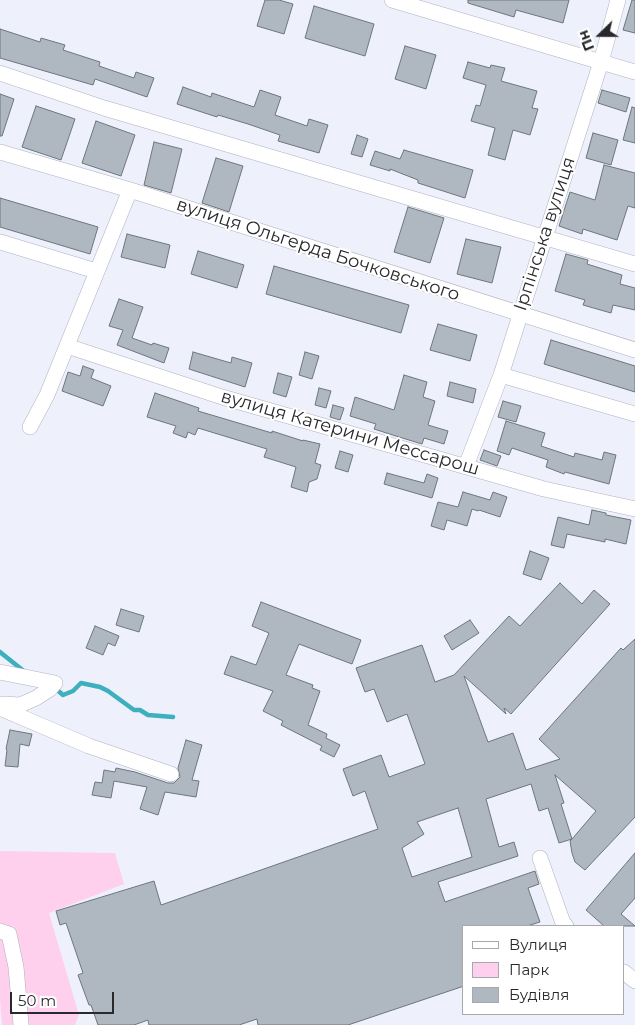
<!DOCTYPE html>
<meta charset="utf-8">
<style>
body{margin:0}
#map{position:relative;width:635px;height:1025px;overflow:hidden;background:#eef1fc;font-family:Montserrat,sans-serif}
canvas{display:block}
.legend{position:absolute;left:462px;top:925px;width:162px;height:90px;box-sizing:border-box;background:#fff;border:1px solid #a9a9ab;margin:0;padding:6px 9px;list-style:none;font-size:15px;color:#28292d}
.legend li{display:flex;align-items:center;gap:10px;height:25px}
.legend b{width:25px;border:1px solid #a9a9ab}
.north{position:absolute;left:575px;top:10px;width:50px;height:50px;-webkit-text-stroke:4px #fff;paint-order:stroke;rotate:248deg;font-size:14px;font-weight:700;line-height:20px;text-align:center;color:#28292d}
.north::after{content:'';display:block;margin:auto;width:18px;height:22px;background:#28292d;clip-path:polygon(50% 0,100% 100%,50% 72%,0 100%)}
.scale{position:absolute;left:10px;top:992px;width:104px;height:22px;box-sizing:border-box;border:2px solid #28292d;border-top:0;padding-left:6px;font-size:15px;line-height:18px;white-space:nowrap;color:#28292d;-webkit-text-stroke:4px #fff;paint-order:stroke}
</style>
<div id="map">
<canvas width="635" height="1025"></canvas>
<ul class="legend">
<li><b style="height:6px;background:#fff"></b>Вулиця</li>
<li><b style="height:14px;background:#ffd0ee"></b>Парк</li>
<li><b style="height:14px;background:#afb8c0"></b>Будівля</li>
</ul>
<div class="north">Пн</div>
<div class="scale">50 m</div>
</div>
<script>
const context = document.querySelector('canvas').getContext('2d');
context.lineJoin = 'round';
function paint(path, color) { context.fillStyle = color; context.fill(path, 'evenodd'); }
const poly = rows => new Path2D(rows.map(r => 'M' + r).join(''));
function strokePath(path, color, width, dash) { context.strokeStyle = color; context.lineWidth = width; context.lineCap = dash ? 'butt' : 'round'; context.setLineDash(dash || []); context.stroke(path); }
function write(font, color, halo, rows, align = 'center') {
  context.font = font + ' Montserrat,sans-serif'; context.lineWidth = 4; context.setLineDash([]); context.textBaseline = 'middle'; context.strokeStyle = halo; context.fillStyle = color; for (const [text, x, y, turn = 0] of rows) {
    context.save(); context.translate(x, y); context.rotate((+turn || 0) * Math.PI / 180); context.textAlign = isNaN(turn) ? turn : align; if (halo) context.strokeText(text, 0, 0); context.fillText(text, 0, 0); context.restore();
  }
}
paint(poly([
 [0,851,115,853,124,884,49,913,79,1015,75,1025,2,1025,0,999]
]), '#ffd0ee');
strokePath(poly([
 [0,652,25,672],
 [55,688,63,695,73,691,81,683,100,687,108,691,134,710,140,710,148,715,173,717]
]), '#3dafbd', 4.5);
const building = poly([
 [265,0,279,0,293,4,284,34,257,26,265,0],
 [468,0,569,0,563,23,516,10,514,17,468,3,468,0],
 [632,0,635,0,635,33,623,30,632,0],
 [314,6,374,24,365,56,305,38,314,6],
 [0,29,40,42,41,38,65,45,63,50,100,62,99,66,134,78,136,72,154,78,147,97,95,79,93,85,0,58,0,29],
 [405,46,436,55,426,89,395,79,405,46],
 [468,62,490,68,491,65,505,68,501,81,537,91,532,108,538,109,530,135,513,130,505,160,488,155,495,128,471,121,476,105,480,106,486,85,463,78,468,62],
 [183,87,211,97,212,93,254,107,260,90,281,97,275,115,307,126,309,119,328,125,319,153,278,141,280,135,248,124,218,115,217,117,177,104,183,87],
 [602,90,630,98,626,112,598,103,602,90],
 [0,94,14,99,2,136,0,136,0,94],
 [36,106,75,119,61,160,22,147,36,106],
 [632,107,635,108,635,143,623,140,632,107],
 [96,121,135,135,121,176,82,163,96,121],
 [593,133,618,140,611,165,586,158,593,133],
 [357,135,368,139,362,157,351,154,357,135],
 [154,142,182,149,171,193,144,185,154,142],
 [404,150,473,170,465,198,418,183,418,180,390,169,390,171,370,165,375,151,400,159,404,150],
 [216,158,243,166,229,212,202,203,216,158],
 [604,165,635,173,635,208,628,206,617,240,583,229,582,234,559,226,570,192,595,200,604,165],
 [0,198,98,227,90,254,0,227,0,198],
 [408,207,444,218,430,263,394,252,408,207],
 [127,234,170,245,165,268,121,257,127,234],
 [466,239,501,247,492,283,457,274,466,239],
 [198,251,244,265,237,288,191,274,198,251],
 [566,254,588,260,587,264,622,275,620,284,635,288,635,310,613,305,611,313,583,305,585,300,555,291,566,254],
 [274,266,409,305,401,333,266,294,274,266],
 [119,299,143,307,132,338,152,345,153,343,169,348,164,363,117,345,123,330,109,326,119,299],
 [438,324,477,335,470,361,430,350,438,324],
 [551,340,635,366,635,392,544,364,551,340],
 [193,352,231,363,232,357,252,363,245,387,189,369,193,352],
 [305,352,319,356,312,379,299,375,305,352],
 [83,366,94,370,91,378,111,386,103,406,62,391,68,372,80,376,83,366],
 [278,373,292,377,286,397,273,393,278,373],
 [404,375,427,382,423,397,435,401,428,425,448,431,444,444,424,438,422,444,399,437,374,429,376,424,350,416,355,397,394,410,404,375],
 [450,382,476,389,473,403,447,396,450,382],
 [319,388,331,391,326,408,315,405,319,388],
 [155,393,199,408,198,411,272,433,272,431,303,441,303,440,320,444,315,463,321,465,317,479,309,482,307,492,291,487,296,467,264,457,267,449,198,428,195,435,188,432,186,438,173,433,176,426,147,417,155,393],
 [503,401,521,406,516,422,498,417,503,401],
 [333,405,344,408,340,420,330,417,333,405],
 [506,421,545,433,541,446,574,457,575,453,602,460,604,452,616,455,609,484,565,472,564,474,546,467,548,460,512,448,509,455,497,451,506,421],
 [484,450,501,456,497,466,480,460,484,450],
 [340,451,353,455,348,472,335,468,340,451],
 [387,473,424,483,427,474,438,478,432,498,384,484,387,473],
 [463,492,490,500,493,492,507,497,500,517,479,510,478,511,472,509,467,526,447,520,444,530,431,526,438,502,458,507,463,492],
 [592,510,606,513,606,515,631,520,626,544,605,539,605,542,567,534,564,548,551,545,558,517,589,525,592,510],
 [530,551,549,558,541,580,523,574,530,551],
 [560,583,582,604,594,590,610,604,511,714,504,708,506,714,464,676,488,742,513,733,526,770,560,759,539,739,621,648,623,650,635,639,635,817,585,870,575,862,572,853,570,841,572,839,559,843,548,808,539,811,531,784,486,799,499,847,514,842,518,856,438,882,445,902,535,871,539,884,528,888,540,922,527,926,464,926,464,986,348,1025,258,1025,257,1019,239,1025,149,1025,148,1020,134,1025,98,1025,91,1005,89,1005,78,975,83,973,66,923,60,925,56,911,154,881,161,905,378,829,365,791,353,796,343,769,381,755,389,777,425,764,407,714,387,722,374,689,365,692,356,668,422,645,435,682,454,675,509,616,520,626,560,583],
 [555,775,596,811,572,839,561,804,564,803,555,775],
 [458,808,472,857,412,877,402,848,424,834,417,822,458,808],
 [261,602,361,640,352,664,299,644,286,675,313,685,312,688,320,691,308,725,327,734,326,738,340,745,334,757,320,750,322,746,281,725,283,721,263,711,273,691,224,674,231,656,256,665,269,633,252,626,261,602],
 [121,609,144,616,139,632,116,625,121,609],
 [470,620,479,633,452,650,444,636,470,620],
 [95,626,119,636,115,646,108,643,103,655,86,648,95,626],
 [10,730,32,734,29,746,20,744,18,767,5,766,7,750,6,749,10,730],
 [186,740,202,745,192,780,199,781,196,797,165,792,158,815,140,809,147,787,114,781,111,798,92,795,95,782,102,783,104,770,115,772,116,768,135,772,168,783,174,783,180,777,178,768,186,740],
 [635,853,635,898,621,914,635,926,604,926,586,910,635,853]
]);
paint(building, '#afb8c0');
strokePath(building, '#6d767c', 1);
const minor = poly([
 [392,0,635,72],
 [0,73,104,108,635,264],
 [0,152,130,190,635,350],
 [0,242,96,271],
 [67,346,222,397,544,489,635,509],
 [501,375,635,414],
 [30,427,47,395,130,190],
 [466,466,501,375,601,62,618,0],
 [0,672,55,683,50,689,36,698,20,705,2,704],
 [0,708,89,746,171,774],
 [540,858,563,923,566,926],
 [0,931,9,934,16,967,21,1025],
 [624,972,635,981]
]);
strokePath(minor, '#afb2bc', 16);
strokePath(minor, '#fff', 15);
write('18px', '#28292d', '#fff', [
 ["Ірпінська вулиця",545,234,-72],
 ["вулиця Ольгерда Бочковського",318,250,18],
 ["вулиця Катерини Мессарош",350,433,16]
]);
</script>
